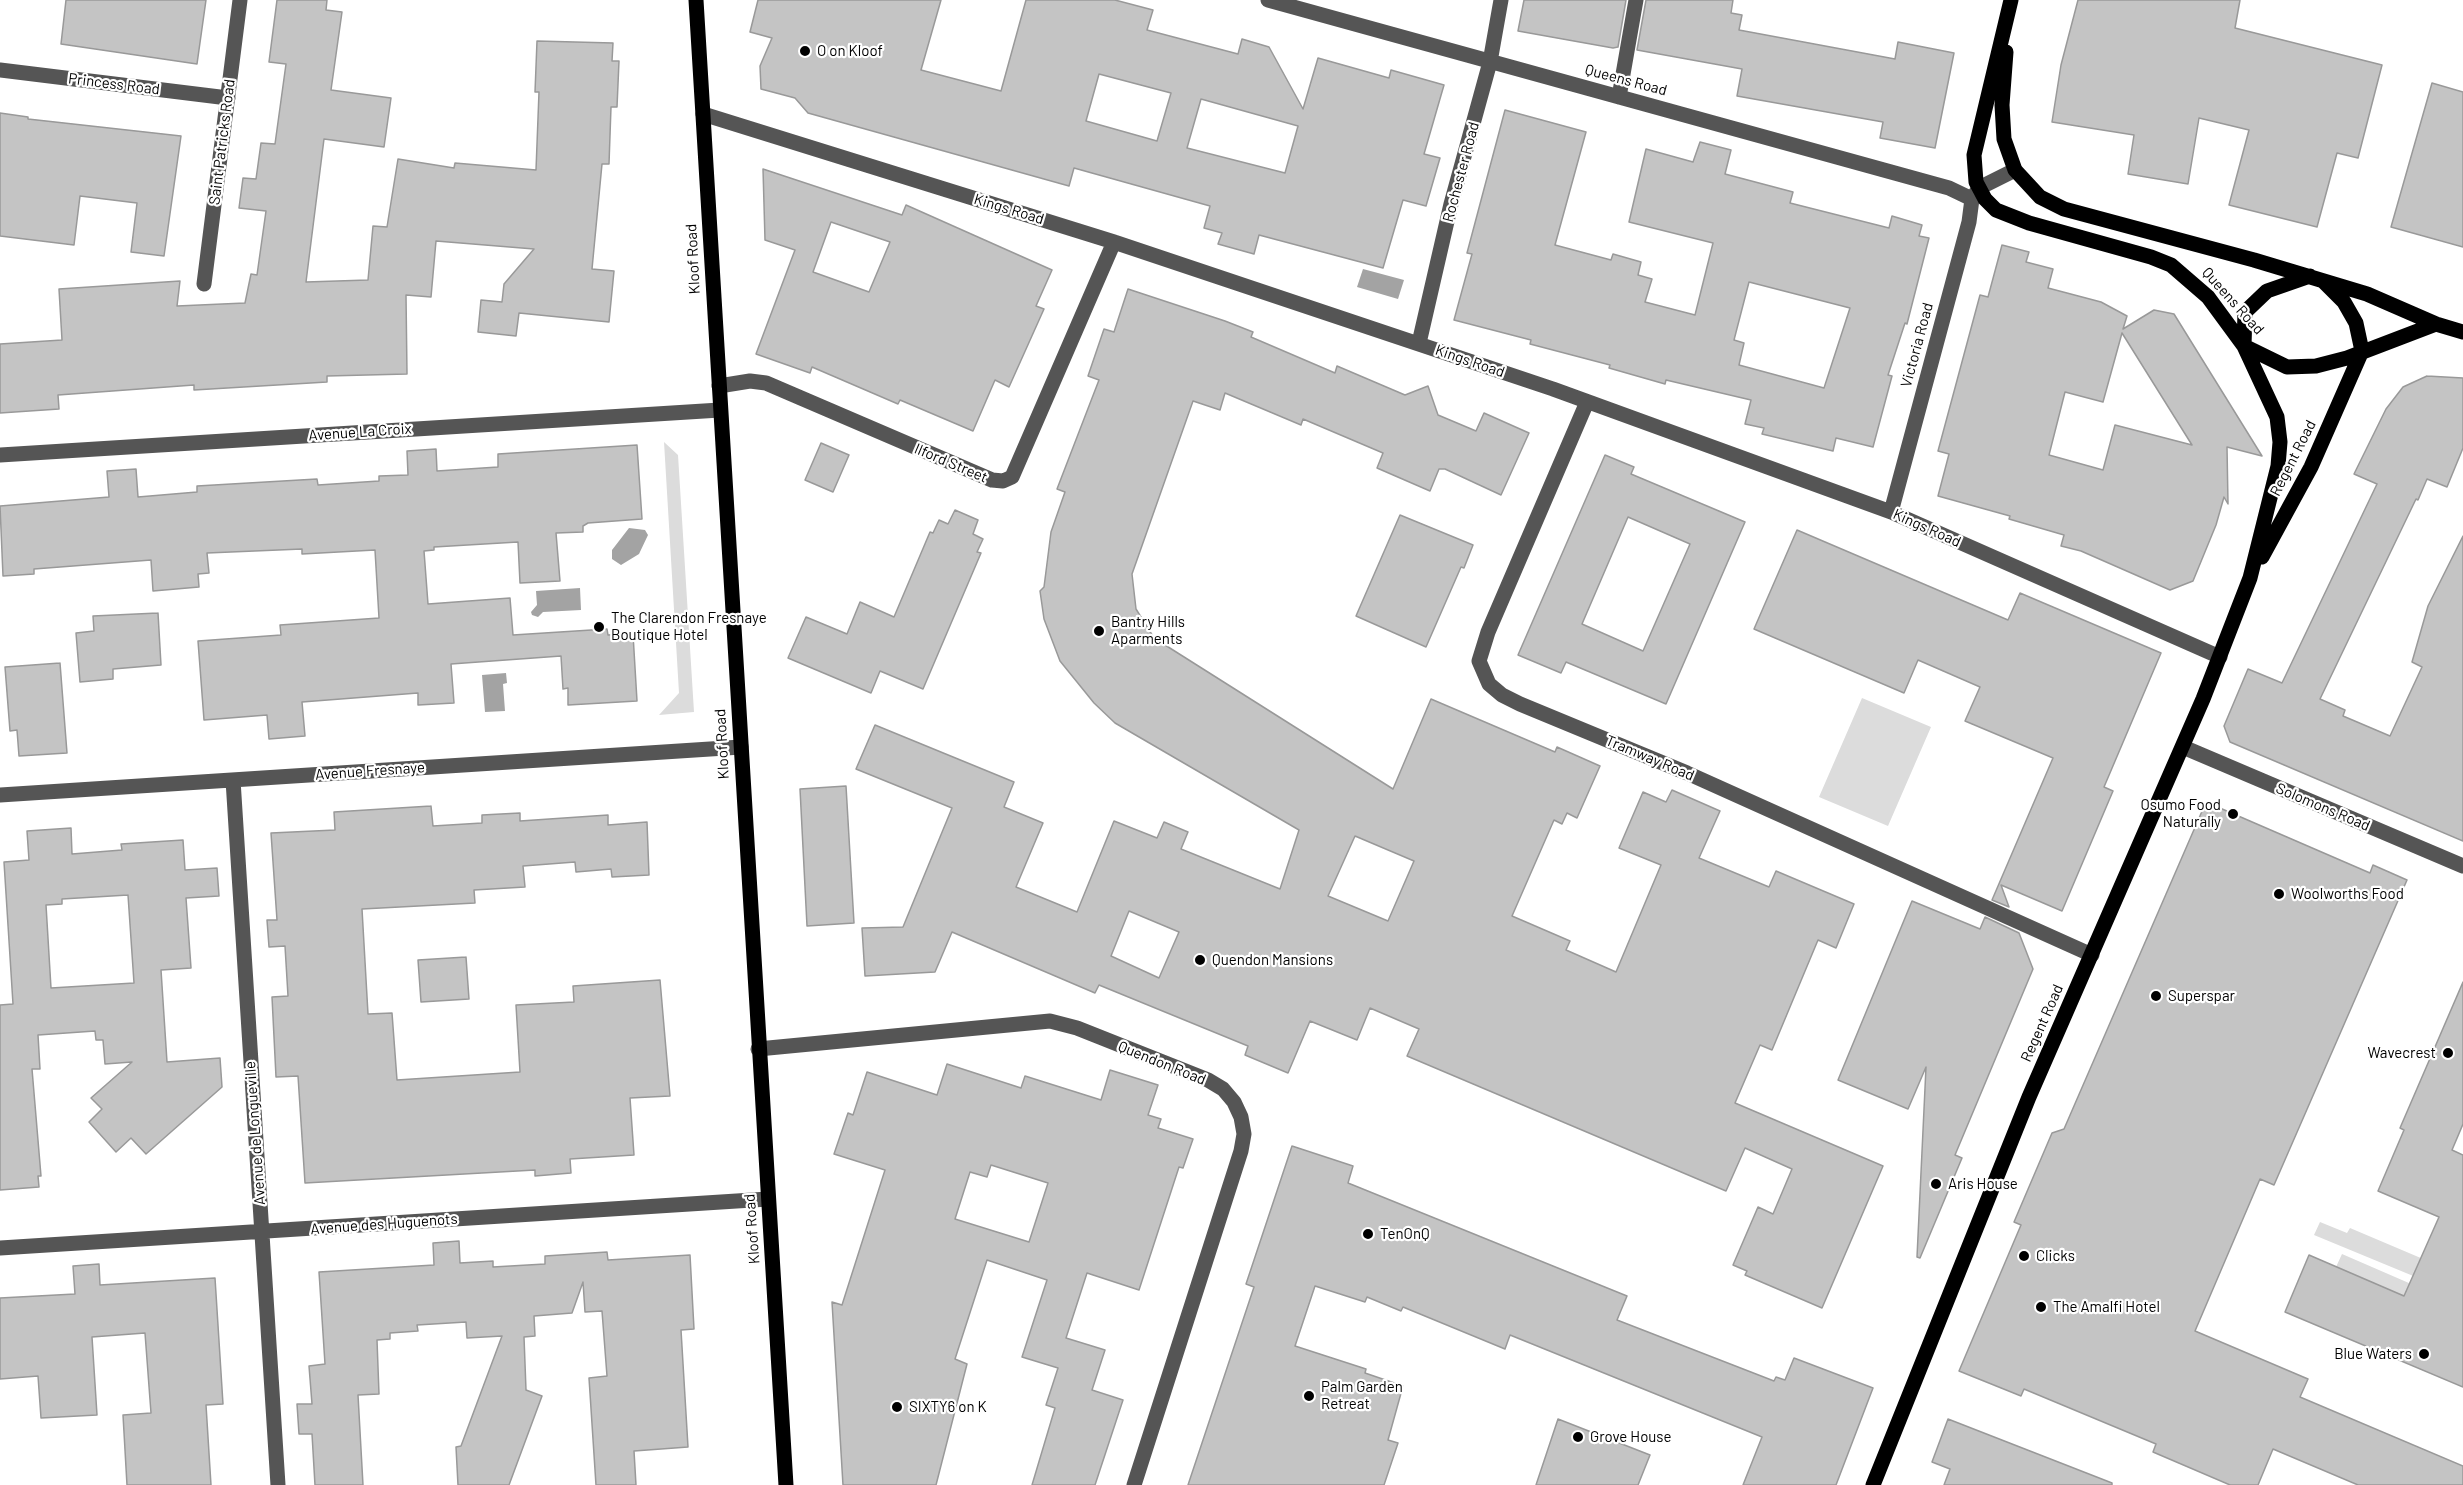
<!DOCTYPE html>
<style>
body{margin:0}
canvas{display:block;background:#fff}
</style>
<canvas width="2463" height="1485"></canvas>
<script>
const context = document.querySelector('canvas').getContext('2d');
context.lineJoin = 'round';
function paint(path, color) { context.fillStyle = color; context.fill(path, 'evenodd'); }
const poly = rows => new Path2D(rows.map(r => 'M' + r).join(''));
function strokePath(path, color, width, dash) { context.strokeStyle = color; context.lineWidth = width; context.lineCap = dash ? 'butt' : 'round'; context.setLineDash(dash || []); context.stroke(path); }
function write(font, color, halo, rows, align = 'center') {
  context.font = font + ' Barlow,sans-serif'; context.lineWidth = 4.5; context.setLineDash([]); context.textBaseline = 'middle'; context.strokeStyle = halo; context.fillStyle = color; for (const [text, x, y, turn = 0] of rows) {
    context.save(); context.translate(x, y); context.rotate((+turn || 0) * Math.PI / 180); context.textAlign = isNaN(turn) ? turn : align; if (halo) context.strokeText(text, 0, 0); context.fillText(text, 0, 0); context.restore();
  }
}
paint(poly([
 [664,442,678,455,694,712,659,715,679,693],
 [1862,698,1931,727,1888,826,1819,797],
 [2320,1222,2347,1233,2350,1228,2442,1267,2435,1285,2314,1235],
 [2342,1254,2425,1290,2420,1303,2336,1267]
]), '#dcdcdc');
paint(poly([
 [1363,269,1404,280,1398,299,1357,287],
 [629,528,645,530,648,535,639,554,621,565,612,559,612,550],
 [580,588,581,610,543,612,538,617,532,615,531,612,537,605,536,591],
 [506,673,507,683,503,684,505,711,485,712,482,675]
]), '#a3a3a3');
const building = poly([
 [66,0,206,0,197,64,61,44,66,0],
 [277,0,327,0,326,10,342,12,331,90,391,98,384,147,324,139,306,282,368,280,373,226,387,227,398,159,454,168,455,163,536,170,539,92,535,92,537,41,613,43,612,61,619,61,617,107,611,107,609,164,602,164,592,269,614,271,609,322,519,313,516,336,478,332,481,300,502,302,504,284,534,249,436,241,431,297,406,295,407,374,327,376,327,382,194,390,194,385,58,395,59,409,0,413,0,344,62,340,59,289,180,281,177,306,245,303,251,274,257,275,266,211,239,208,243,178,256,179,261,143,275,144,286,64,269,62,277,0],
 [758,0,941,0,921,70,1001,91,1026,0,1115,0,1153,10,1147,30,1238,54,1242,39,1269,47,1303,109,1318,58,1389,78,1391,70,1444,85,1424,154,1440,158,1426,206,1403,200,1383,268,1259,235,1254,254,1218,244,1222,233,1204,228,1210,206,1074,168,1069,186,808,113,795,98,761,89,760,66,772,38,750,32,758,0],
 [1099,74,1171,93,1157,141,1086,121,1099,74],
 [1201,99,1298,126,1285,173,1187,148,1201,99],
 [1524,0,1626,0,1618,47,1613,48,1518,31,1524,0],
 [1646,0,1733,0,1731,13,1742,15,1739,30,1895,59,1898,42,1954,53,1935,148,1880,138,1883,122,1737,96,1742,69,1637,50,1646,0],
 [2078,0,2240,0,2235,28,2382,65,2358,158,2337,153,2317,227,2229,205,2249,130,2199,118,2188,184,2128,174,2134,135,2052,122,2061,65,2078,0],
 [2432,83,2463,92,2463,247,2391,227,2432,83],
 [1505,110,1586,132,1555,245,1611,260,1613,254,1641,262,1638,275,1652,279,1645,302,1695,315,1713,243,1629,222,1646,149,1693,162,1700,142,1731,150,1725,174,1793,192,1790,203,1889,228,1892,216,1922,225,1919,236,1929,238,1907,324,1905,323,1888,375,1892,376,1873,447,1836,438,1833,451,1762,434,1764,428,1745,424,1751,400,1666,380,1665,384,1609,368,1610,365,1530,344,1531,340,1454,320,1472,254,1467,253,1505,110],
 [1749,282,1850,308,1824,388,1739,365,1744,343,1734,340,1749,282],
 [0,113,28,117,28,119,181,136,164,256,131,252,137,203,80,196,74,245,0,236,0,113],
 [763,169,902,215,906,205,1052,270,1036,306,1044,309,1009,387,995,380,973,431,900,400,898,404,812,367,810,373,756,354,795,250,765,240,763,169],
 [831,222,890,242,869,292,813,272,831,222],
 [2002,245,2029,252,2026,262,2053,269,2048,288,2101,302,2127,316,2123,329,2154,310,2174,314,2262,456,2227,447,2228,504,2224,497,2216,525,2193,581,2170,590,2081,551,2061,546,2064,535,2009,519,2010,516,1938,496,1949,454,1938,451,1980,295,1988,297,2002,245],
 [2122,333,2192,445,2115,425,2103,470,2049,455,2065,392,2103,402,2122,333],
 [1128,289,1225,321,1253,332,1251,337,1335,373,1337,366,1405,395,1428,386,1438,415,1476,431,1484,413,1529,433,1501,495,1445,469,1439,469,1430,491,1377,468,1383,453,1303,419,1301,425,1225,393,1220,410,1193,401,1132,574,1136,609,1154,638,1393,789,1431,699,1555,752,1557,747,1600,766,1577,818,1567,813,1562,824,1554,820,1512,916,1570,941,1566,950,1616,972,1661,865,1619,848,1643,792,1666,802,1672,790,1720,811,1699,858,1769,887,1776,871,1854,904,1836,948,1818,940,1772,1050,1760,1045,1735,1103,1883,1166,1822,1308,1745,1275,1747,1271,1733,1265,1758,1207,1773,1214,1792,1169,1745,1148,1726,1191,1407,1056,1419,1029,1370,1008,1357,1040,1310,1021,1288,1073,1245,1055,1248,1046,1099,985,1095,993,952,932,935,972,865,976,862,928,903,927,952,808,856,769,875,725,1014,782,1004,807,1043,823,1016,887,1077,912,1114,821,1157,838,1164,822,1188,832,1181,849,1280,889,1299,830,1115,723,1094,703,1060,661,1044,619,1040,591,1044,587,1051,532,1065,492,1057,489,1099,380,1088,376,1104,329,1114,332,1128,289],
 [1355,836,1414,861,1388,921,1328,896,1355,836],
 [1129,911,1179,932,1159,978,1111,956,1129,911],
 [2427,376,2463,378,2463,448,2447,487,2427,479,2418,500,2416,499,2320,699,2345,710,2343,716,2390,736,2422,667,2412,662,2428,606,2463,536,2463,841,2230,742,2224,726,2248,669,2282,683,2377,484,2354,474,2386,409,2403,387,2427,376],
 [821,443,849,455,833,492,805,480,821,443],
 [637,445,642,519,588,523,583,526,583,532,556,533,560,581,520,583,518,542,434,547,434,550,424,551,428,604,510,598,513,635,607,629,608,635,633,634,637,701,568,705,568,688,563,689,561,656,451,664,454,703,418,705,418,693,302,702,305,736,269,739,267,715,204,720,198,641,281,635,280,625,379,618,375,550,302,554,302,549,207,553,209,573,198,574,199,587,153,591,151,560,34,569,34,574,3,576,0,506,109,497,107,471,136,469,138,497,197,492,197,486,317,479,318,485,379,481,379,476,408,475,407,451,436,449,437,471,498,467,498,454,637,445],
 [1605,455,1634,467,1631,474,1745,522,1666,704,1566,662,1561,673,1518,655,1605,455],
 [1628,517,1690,544,1643,651,1582,624,1628,517],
 [955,510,978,520,973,534,983,539,977,552,981,553,923,689,880,671,871,693,788,658,806,617,847,634,860,602,894,617,930,532,933,533,939,520,948,524,955,510],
 [1400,515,1473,545,1464,568,1461,567,1426,647,1356,616,1400,515],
 [1797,530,2008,620,2020,593,2161,653,2104,787,2113,791,2062,911,2001,885,2009,907,1992,900,2053,758,1965,721,1980,687,1918,660,1904,693,1754,629,1797,530],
 [158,613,161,665,113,669,113,679,80,682,76,633,94,631,93,616,158,613],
 [60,663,67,753,19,756,17,730,10,731,5,667,60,663],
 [846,786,854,923,807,926,800,789,846,786],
 [2206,802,2370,873,2373,865,2407,880,2274,1185,2260,1179,2195,1331,2308,1379,2300,1397,2463,1466,2463,1485,2358,1485,2273,1449,2258,1485,2230,1485,2153,1452,2156,1444,2024,1389,2021,1396,1959,1371,2021,1225,2014,1222,2052,1133,2064,1129,2206,802],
 [431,806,433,826,482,823,482,815,520,813,520,821,608,815,608,825,647,822,649,875,612,877,611,869,576,872,575,862,523,866,525,887,474,890,475,903,362,909,368,1014,392,1013,397,1080,520,1072,516,1005,574,1002,573,986,660,980,670,1096,630,1098,634,1155,570,1159,571,1173,535,1176,535,1170,305,1183,298,1076,276,1077,272,997,288,996,285,946,269,947,267,920,277,920,271,833,335,830,334,812,431,806],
 [71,828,72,854,122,850,121,844,183,840,185,870,217,868,219,896,186,898,191,968,161,970,167,1062,220,1058,222,1087,146,1154,131,1138,116,1152,89,1122,102,1109,91,1098,132,1062,105,1064,103,1040,96,1040,95,1031,38,1035,40,1069,32,1069,41,1176,38,1176,39,1187,0,1190,0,1005,13,1004,4,862,29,860,27,831,71,828],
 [128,895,134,983,51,988,46,905,62,904,62,899,128,895],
 [1912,901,1980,929,1985,917,2019,933,2033,969,1955,1155,1962,1158,1920,1258,1917,1257,1926,1067,1908,1109,1838,1080,1912,901],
 [466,957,469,999,421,1002,418,960,466,957],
 [2463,982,2463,1124,2452,1150,2463,1155,2463,1387,2285,1312,2309,1255,2404,1296,2439,1217,2378,1191,2404,1130,2400,1128,2463,982],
 [947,1064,1021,1088,1025,1076,1101,1100,1110,1070,1158,1085,1148,1115,1161,1119,1158,1128,1193,1139,1183,1168,1179,1167,1139,1290,1087,1273,1066,1338,1105,1350,1092,1390,1123,1400,1095,1485,1032,1485,1055,1408,1046,1405,1058,1368,1022,1357,1047,1280,987,1260,955,1359,967,1364,936,1485,843,1485,832,1302,842,1305,885,1170,834,1154,848,1113,853,1115,867,1072,937,1095,947,1064],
 [991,1165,1048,1183,1029,1242,955,1219,970,1172,987,1177,991,1165],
 [1292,1146,1353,1166,1348,1183,1627,1296,1617,1320,1774,1381,1776,1377,1785,1380,1794,1358,1873,1388,1836,1485,1743,1485,1762,1437,1510,1335,1505,1349,1403,1307,1401,1311,1367,1297,1365,1302,1315,1286,1295,1346,1366,1369,1365,1373,1403,1386,1388,1440,1398,1443,1384,1485,1188,1485,1254,1287,1246,1284,1292,1146],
 [459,1241,460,1263,493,1261,493,1267,545,1264,545,1256,607,1252,608,1260,690,1255,694,1329,681,1330,688,1447,634,1451,636,1485,596,1485,589,1378,607,1376,602,1311,585,1312,583,1282,572,1313,534,1316,535,1336,524,1337,526,1390,542,1396,509,1485,458,1485,456,1447,461,1446,502,1336,467,1338,466,1322,417,1325,418,1331,390,1333,390,1339,377,1340,379,1394,358,1395,363,1485,315,1485,312,1434,299,1434,297,1404,312,1404,309,1366,325,1364,319,1272,434,1265,433,1243,459,1241],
 [99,1264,100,1285,215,1278,223,1404,206,1405,211,1485,127,1485,123,1415,151,1413,145,1333,92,1337,97,1415,41,1418,38,1376,0,1379,0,1298,75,1294,73,1266,99,1264],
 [1558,1419,1650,1455,1638,1485,1536,1485,1558,1419],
 [1948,1419,2112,1483,2112,1485,1944,1485,1950,1469,1932,1462,1948,1419]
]);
paint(building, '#c4c4c4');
strokePath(building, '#999', 1.5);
strokePath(poly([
 [1268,0,1949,188,1972,199],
 [0,70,228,98],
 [1619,97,1636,0],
 [703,114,1114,242,1553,389,1891,512,2220,657],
 [204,284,240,0],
 [1419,343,1451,204,1490,62,1501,0],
 [719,386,750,381,766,383,992,480,1003,481,1012,477,1114,242],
 [1587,402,1488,632,1479,661,1489,684,1502,695,1520,704,1687,773,2092,955],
 [0,455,720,410],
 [1891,512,1969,222,1972,199,1979,188,2015,170],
 [2183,747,2463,866],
 [233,780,278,1485],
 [0,795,741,747],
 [758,1049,1050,1021,1077,1028,1208,1080,1223,1089,1234,1102,1241,1117,1244,1134,1241,1151,1134,1485],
 [0,1248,768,1199]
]), '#555', 15);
strokePath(poly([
 [696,0,786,1485],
 [2011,0,1974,155,1976,182,1985,199,1996,210,2029,223,2151,257,2171,265,2208,297,2244,346,2287,367,2316,366,2347,358,2436,324],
 [2006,52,2002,105,2004,139,2015,170,2040,197,2064,209,2254,260,2367,294,2436,324,2463,332],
 [2324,282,2344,302,2356,323,2362,351],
 [2262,557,2311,467,2362,351],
 [1873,1485,2029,1097,2203,699,2250,578,2278,466,2280,442,2277,417,2244,346,2245,312,2267,291,2310,276]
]), '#000', 15);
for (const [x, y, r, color] of [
 [805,51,6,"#000"],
 [599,627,6,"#000"],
 [1099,631,6,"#000"],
 [2233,814,6,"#000"],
 [2279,894,6,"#000"],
 [1200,960,6,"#000"],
 [2156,996,6,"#000"],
 [2448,1053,6,"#000"],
 [1936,1184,6,"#000"],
 [1368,1234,6,"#000"],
 [2024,1256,6,"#000"],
 [2041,1307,6,"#000"],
 [2424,1354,6,"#000"],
 [1309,1396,6,"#000"],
 [897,1407,6,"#000"],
 [1578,1437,6,"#000"]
]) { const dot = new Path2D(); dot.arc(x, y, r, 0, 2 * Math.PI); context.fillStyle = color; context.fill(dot); strokePath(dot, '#fff', 2); }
write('15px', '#000', '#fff', [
 ["O on Kloof",817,51],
 ["The Clarendon Fresnaye",611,618],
 ["Boutique Hotel",611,635],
 ["Bantry Hills",1111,622],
 ["Aparments",1111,639],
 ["Osumo Food",2221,805,"right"],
 ["Naturally",2221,822,"right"],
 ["Woolworths Food",2291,894],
 ["Quendon Mansions",1212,960],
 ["Superspar",2168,996],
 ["Wavecrest",2436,1053,"right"],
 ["Aris House",1948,1184],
 ["TenOnQ",1380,1234],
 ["Clicks",2036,1256],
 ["The Amalfi Hotel",2053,1307],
 ["Blue Waters",2412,1354,"right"],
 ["Palm Garden",1321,1387],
 ["Retreat",1321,1404],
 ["SIXTY6 on K",909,1407],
 ["Grove House",1590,1437]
], 'left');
write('15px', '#000', '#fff', [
 ["Queens Road",1626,80,15],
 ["Princess Road",114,84,7],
 ["Saint Patricks Road",222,142,-83],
 ["Rochester Road",1461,172,-75],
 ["Kings Road",1009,209,17],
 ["Kloof Road",693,259,-93],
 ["Queens Road",2233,301,48],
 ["Victoria Road",1917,345,-75],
 ["Kings Road",1470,361,19],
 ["Avenue La Croix",360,432,-4],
 ["Regent Road",2293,458,-63],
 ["Ilford Street",951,463,23],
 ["Kings Road",1927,528,24],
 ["Kloof Road",722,744,-93],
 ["Tramway Road",1650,758,23],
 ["Avenue Fresnaye",370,771,-4],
 ["Solomons Road",2323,807,23],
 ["Regent Road",2042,1023,-66],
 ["Quendon Road",1162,1063,22],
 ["Avenue de Longueville",255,1133,-94],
 ["Avenue des Huguenots",384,1224,-4],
 ["Kloof Road",752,1229,-94]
]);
</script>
